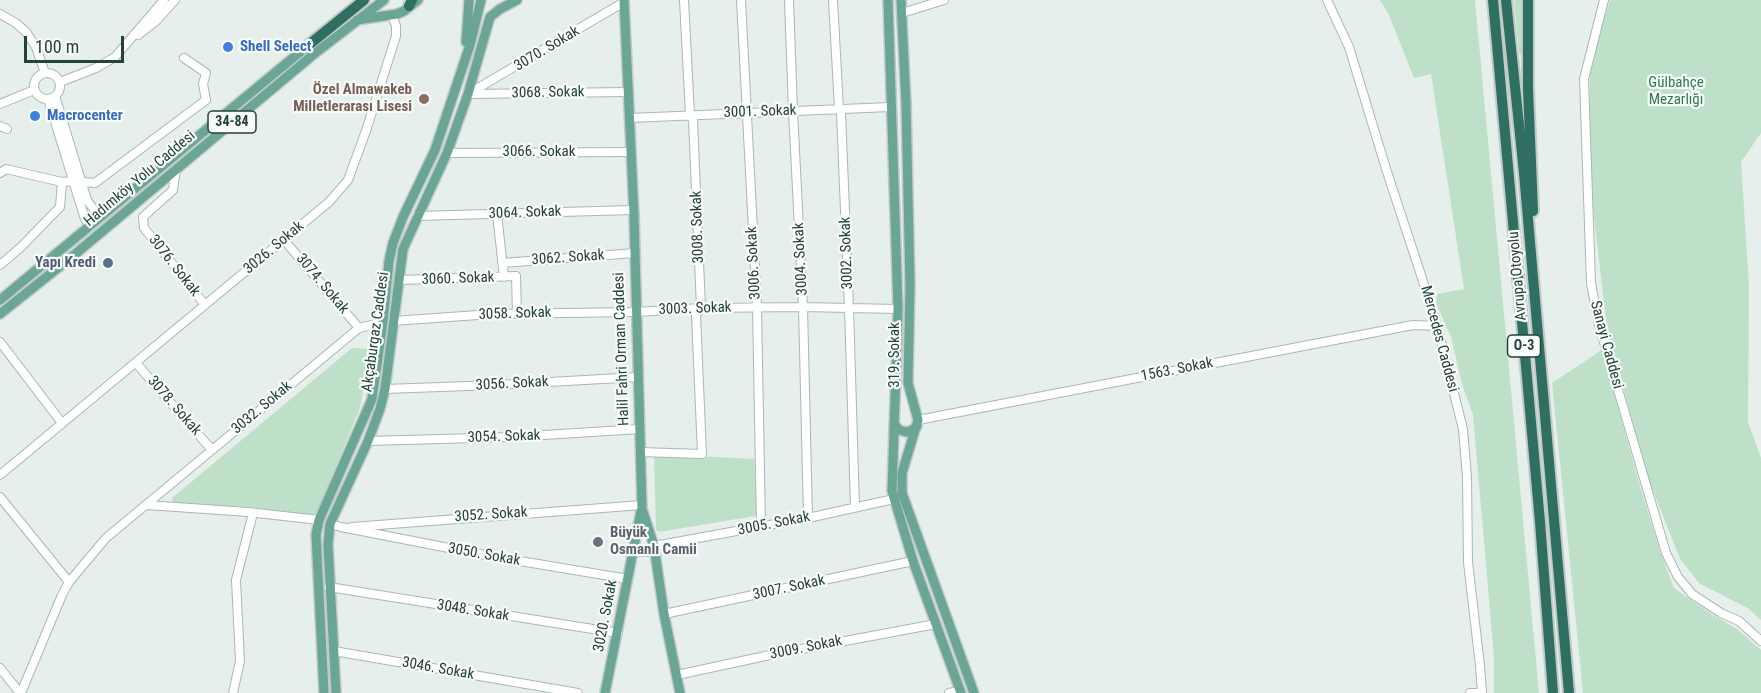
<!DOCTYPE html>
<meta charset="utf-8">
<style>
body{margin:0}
#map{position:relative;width:1761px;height:693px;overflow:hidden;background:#e6efeb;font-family:"Roboto Condensed",sans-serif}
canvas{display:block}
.scale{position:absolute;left:24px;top:36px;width:100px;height:27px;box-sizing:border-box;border:3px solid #24423a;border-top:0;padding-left:8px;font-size:18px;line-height:21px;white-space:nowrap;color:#24423a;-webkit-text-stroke:4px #f7fbf9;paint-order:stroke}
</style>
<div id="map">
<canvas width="1761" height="693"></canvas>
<div class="scale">100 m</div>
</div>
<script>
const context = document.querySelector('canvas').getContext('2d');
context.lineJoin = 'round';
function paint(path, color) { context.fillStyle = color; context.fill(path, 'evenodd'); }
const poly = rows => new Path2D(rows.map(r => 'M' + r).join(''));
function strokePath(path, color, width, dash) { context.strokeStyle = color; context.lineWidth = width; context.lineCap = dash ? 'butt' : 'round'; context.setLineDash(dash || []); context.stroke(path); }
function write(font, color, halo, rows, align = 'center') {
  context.font = font + ' "Roboto Condensed",sans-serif'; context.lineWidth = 4.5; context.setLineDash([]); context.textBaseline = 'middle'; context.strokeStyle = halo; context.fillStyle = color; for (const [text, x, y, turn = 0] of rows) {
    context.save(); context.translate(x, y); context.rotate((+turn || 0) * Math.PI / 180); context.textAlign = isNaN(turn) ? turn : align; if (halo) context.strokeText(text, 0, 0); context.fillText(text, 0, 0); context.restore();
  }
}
paint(poly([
 [1380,0,1475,0,1539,693,1494,693,1494,657,1473,415,1462,384,1451,337,1436,303,1437,294,1464,289,1431,74,1414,78,1389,15],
 [1514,0,1521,0,1521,54,1519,54],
 [1610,0,1761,0,1761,133,1741,162,1749,285,1748,422,1761,458,1761,620,1749,609,1699,583,1680,559,1648,478,1607,328,1590,183,1590,64],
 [352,348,371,349,360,408,317,513,311,516,252,507,174,504,172,498],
 [1602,350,1640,486,1660,551,1674,588,1711,614,1737,629,1761,650,1761,693,1583,693,1552,383],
 [654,454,754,459,757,512,755,516,659,532,656,530]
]), '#bfe0c8');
const minor = poly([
 [741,0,757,307,761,526],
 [789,0,793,111,803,307,808,518],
 [833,0,839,109,841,113,849,308,855,507],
 [1327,0,1349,47,1387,172,1420,272,1437,326,1463,429,1467,477,1468,562,1480,666,1482,693],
 [1604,0,1584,79,1591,283,1599,325,1666,553,1678,577,1692,594,1721,613,1739,621,1761,641],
 [902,13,944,0],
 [0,14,16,23,26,32,36,47,45,73],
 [138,35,157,20,175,0],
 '34 86a13 13 0 1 1 26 0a13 13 0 1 1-26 0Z',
 [60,82,96,68,115,57,164,0],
 [468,94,624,2],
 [470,94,628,92],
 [55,96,87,200,100,218],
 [48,99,85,219,91,226],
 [0,104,34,90],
 [630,118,890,107],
 [0,126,7,129],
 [447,153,631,152],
 [176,169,173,190,143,217,144,228,205,305],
 [0,173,6,169,62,182,73,181,95,183,206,100,203,84,206,73,184,58],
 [497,214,504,277],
 [417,216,633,210],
 [284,240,359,328],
 [502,263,635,253],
 [0,265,21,247,60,207,62,182],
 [399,280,516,276,517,314],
 [393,321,492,314,637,312,701,308,803,307,898,309],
 [0,342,62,423],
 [136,363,212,450],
 [385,389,496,385,638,377],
 [918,420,1413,325,1437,326],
 [368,441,512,437,640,429],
 [640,452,702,454,696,315,701,308,693,120,690,115,684,0],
 [0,475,329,202,348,180,366,131,396,36,396,26,392,15],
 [0,497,69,582],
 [147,505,248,512,319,520],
 [330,524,341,527,490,556,628,579],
 [352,527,642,505],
 [654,546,808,518,894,499],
 [633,552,655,552],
 [329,587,618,633],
 [664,614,913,561],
 [334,651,578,693],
 [0,668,20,693],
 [677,675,770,655,936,624],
 [21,693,62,595,69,582,106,538,359,328,383,322],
 [233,693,240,661,236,580,253,513],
 [949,693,960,691],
 [1470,693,1482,693]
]);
const major = poly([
 [624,0,634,215,642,509,654,546,664,614,680,693],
 [888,0,898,309,892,491,913,561,961,693],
 [901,0,906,103,910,286,908,383,918,420,902,473,902,493,974,693],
 [357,20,397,14,404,11,418,0],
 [466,42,469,0],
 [0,300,305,48],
 [0,314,74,255,314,54,384,0],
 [894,424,899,430,906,432,911,431,917,426],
 [324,693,316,535,319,520,372,399,383,322,389,261,393,243,403,217,435,150,470,45,481,0],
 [336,693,328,544,330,524,368,441,380,409,385,389,403,249,447,153,468,94,490,17,500,9,517,0],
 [605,693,641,511]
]);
const highway = poly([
 [1493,0,1540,522,1553,693],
 [1506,0,1524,173,1569,693],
 [1528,0,1528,89,1533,211],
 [409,6,412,0],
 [305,48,364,0]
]);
strokePath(minor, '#a8b8b2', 10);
strokePath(major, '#c2cac8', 12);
strokePath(highway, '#c2cac8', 14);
strokePath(minor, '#fff', 8);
strokePath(major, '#6aa596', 9);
strokePath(highway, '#2f6f62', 10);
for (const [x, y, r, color] of [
 [228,47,6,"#3f7fe0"],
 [424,99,6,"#8d6e63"],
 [35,116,6,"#3f7fe0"],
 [108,263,6,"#5c6f8a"],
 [598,542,6,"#6b7280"]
]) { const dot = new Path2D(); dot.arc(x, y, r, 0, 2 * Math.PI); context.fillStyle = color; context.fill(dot); strokePath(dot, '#f7fbf9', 2); }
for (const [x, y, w] of [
 [232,122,48],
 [1524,346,33]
]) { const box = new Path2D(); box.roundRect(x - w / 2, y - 11, w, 22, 4.5); context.fillStyle = '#f7fbf9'; context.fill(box); strokePath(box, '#24423a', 1.5); }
write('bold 14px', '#24423a', null, [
 ["34-84",232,122],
 ["O-3",1524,346]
]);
write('bold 15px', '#366cbe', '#f7fbf9', [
 ["Shell Select",240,47],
 ["Macrocenter",47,116]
], 'left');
write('15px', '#24423a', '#f7fbf9', [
 ["3070. Sokak",547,49,-31],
 ["3068. Sokak",548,93,-1],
 ["3001. Sokak",760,112,-2],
 ["3066. Sokak",539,152],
 ["Hadımköy Yolu Caddesi",140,179,-40],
 ["3064. Sokak",525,213,-2],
 ["3008. Sokak",698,227,-92],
 ["3026. Sokak",274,248,-40],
 ["3002. Sokak",847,253,-92],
 ["3062. Sokak",568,258,-4],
 ["3004. Sokak",801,259,-93],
 ["3006. Sokak",754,263,-93],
 ["3076. Sokak",174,266,52],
 ["Avrupa Otoyolu",1518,276,-95],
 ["3060. Sokak",458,279,-2],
 ["3074. Sokak",322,284,50],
 ["3003. Sokak",695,309,-2],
 ["3058. Sokak",515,314,-2],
 ["Akçaburgaz Caddesi",376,332,-82],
 ["Mercedes Caddesi",1439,339,75],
 ["Sanayi Caddesi",1606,345,75],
 ["Halil Fahri Orman Caddesi",622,349,-92],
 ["319. Sokak",895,355,-90],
 ["1563. Sokak",1177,370,-11],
 ["3056. Sokak",512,384,-3],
 ["3078. Sokak",174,406,49],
 ["3032. Sokak",262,408,-40],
 ["3054. Sokak",504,437,-2],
 ["3052. Sokak",491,515,-4],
 ["3005. Sokak",774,524,-11],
 ["3050. Sokak",484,555,10],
 ["3007. Sokak",789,588,-12],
 ["3048. Sokak",473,611,9],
 ["3020. Sokak",606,616,-79],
 ["3009. Sokak",806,648,-11],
 ["3046. Sokak",438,669,10]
]);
write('15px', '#2d7a4b', '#f7fbf9', [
 ["Gülbahçe",1676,83],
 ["Mezarlığı",1676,100]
]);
write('bold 15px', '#785e54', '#f7fbf9', [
 ["Özel Almawakeb",412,90],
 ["Milletlerarası Lisesi",412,107]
], 'right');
write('bold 15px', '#4e5e75', '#f7fbf9', [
 ["Yapı Kredi",96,263]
], 'right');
write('bold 15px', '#5b616d', '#f7fbf9', [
 ["Büyük",610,533],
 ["Osmanlı Camii",610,550]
], 'left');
</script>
